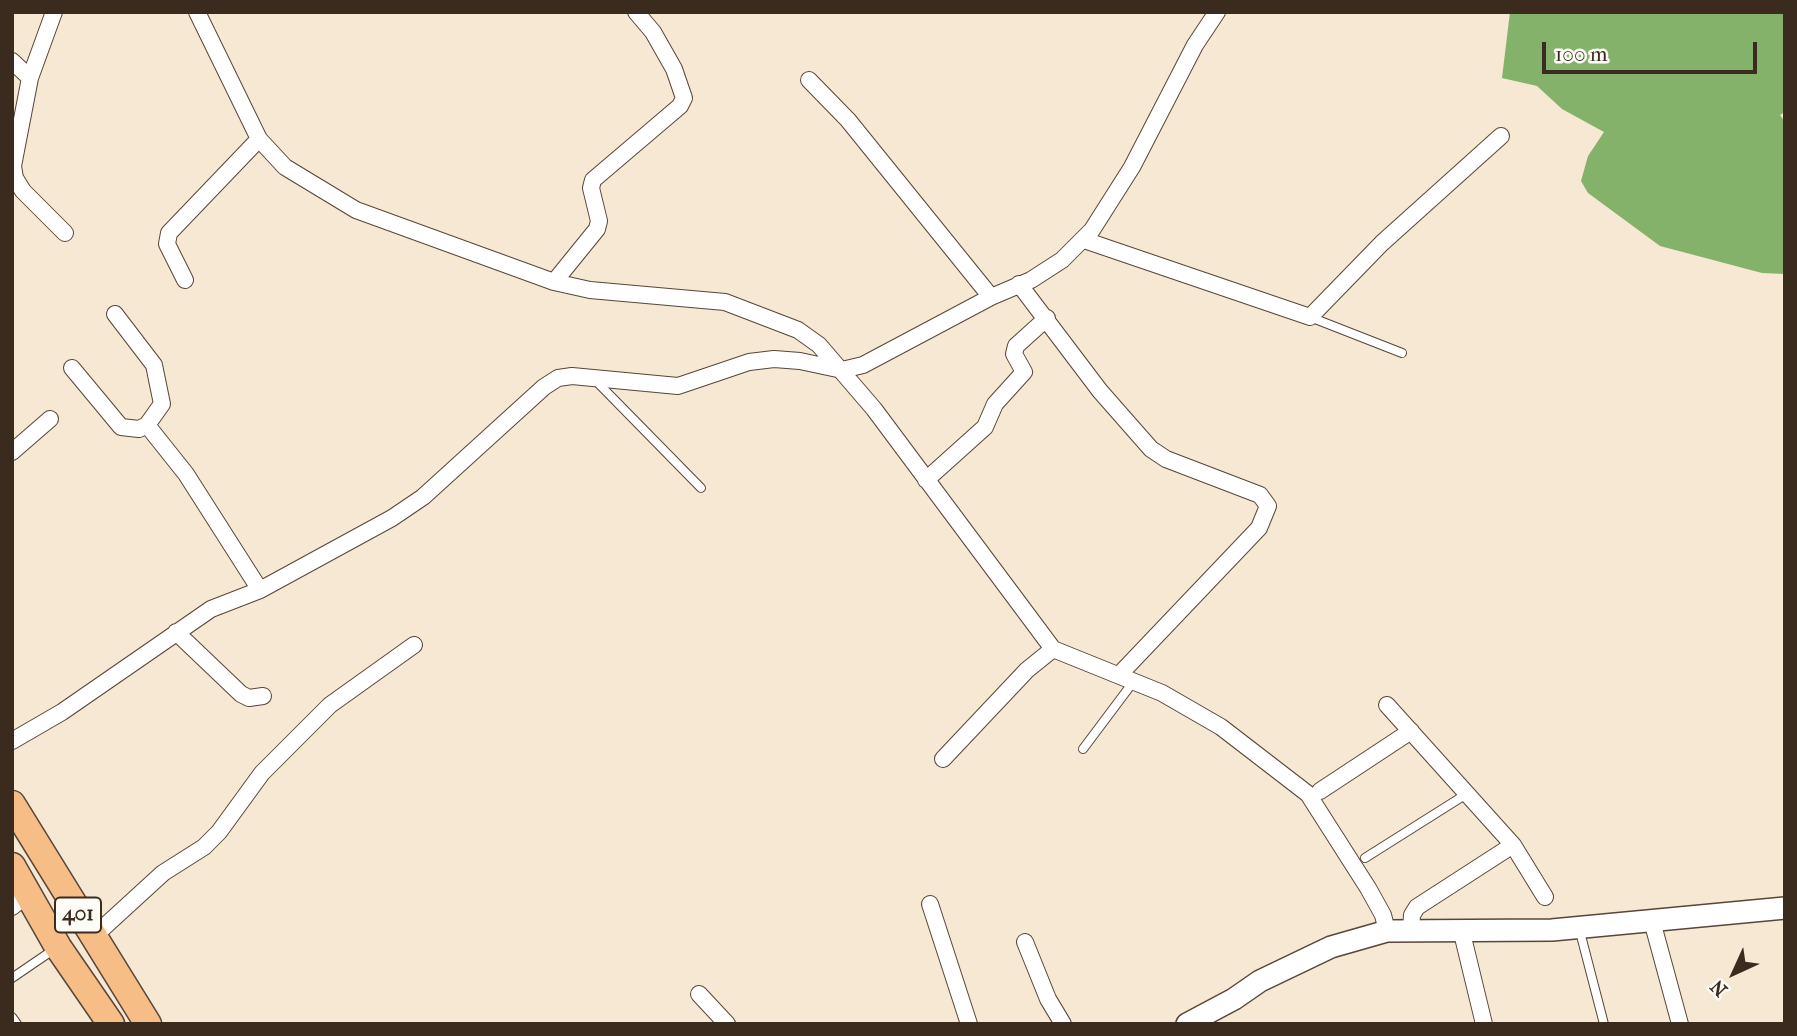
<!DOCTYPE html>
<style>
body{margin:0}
#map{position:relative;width:1797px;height:1036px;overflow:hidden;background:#f6e8d3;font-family:"IM FELL French Canon",serif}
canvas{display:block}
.frame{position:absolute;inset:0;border:14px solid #3b2a1e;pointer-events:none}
.north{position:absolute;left:1699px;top:938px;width:70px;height:70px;-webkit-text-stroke:5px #fdfcf7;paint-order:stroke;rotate:225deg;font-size:19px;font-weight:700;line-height:28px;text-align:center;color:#3b2a1e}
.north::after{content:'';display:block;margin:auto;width:24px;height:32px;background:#3b2a1e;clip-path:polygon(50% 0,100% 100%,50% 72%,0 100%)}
.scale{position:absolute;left:1542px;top:42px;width:215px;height:32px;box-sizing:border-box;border:4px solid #3b2a1e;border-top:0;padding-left:9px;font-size:21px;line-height:24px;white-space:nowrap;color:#3b2a1e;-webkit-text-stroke:5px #fdfcf7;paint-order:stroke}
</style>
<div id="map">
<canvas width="1797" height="1036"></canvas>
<div class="frame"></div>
<div class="north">N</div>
<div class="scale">100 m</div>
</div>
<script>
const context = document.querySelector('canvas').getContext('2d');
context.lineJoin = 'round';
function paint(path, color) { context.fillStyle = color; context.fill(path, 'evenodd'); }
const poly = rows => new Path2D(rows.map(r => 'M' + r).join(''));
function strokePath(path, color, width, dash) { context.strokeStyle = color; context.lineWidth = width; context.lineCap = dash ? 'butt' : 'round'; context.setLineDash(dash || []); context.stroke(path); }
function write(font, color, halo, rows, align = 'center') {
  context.font = font + ' "IM FELL French Canon",serif'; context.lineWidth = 6; context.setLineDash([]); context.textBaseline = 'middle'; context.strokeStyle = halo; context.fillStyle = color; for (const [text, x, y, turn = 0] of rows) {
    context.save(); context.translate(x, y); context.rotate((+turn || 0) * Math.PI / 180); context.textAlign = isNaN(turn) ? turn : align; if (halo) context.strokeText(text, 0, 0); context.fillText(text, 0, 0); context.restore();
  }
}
paint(poly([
 [1510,12,1785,12,1785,112,1780,115,1785,122,1785,274,1762,273,1660,246,1588,193,1581,181,1588,156,1604,132,1562,109,1537,86,1502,78]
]), '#84b26b');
const service = poly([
 [1310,317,1402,353],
 [595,380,701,488],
 [1083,749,1134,681],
 [1365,858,1468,793],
 [1579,928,1604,1024],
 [12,978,56,948],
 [12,1017,17,1024]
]);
const minor = poly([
 [54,12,30,78,13,166,15,178,23,191,65,233],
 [197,12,259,139,285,167,356,210,554,282,590,290,725,302,798,330,819,345,874,409,1053,649,1162,693,1221,727,1308,794,1368,888,1383,915,1387,931],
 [12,61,30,78],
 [809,80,848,120,991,297],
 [1084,240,1310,317,1382,243,1501,136],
 [185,280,167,244,169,233,259,139],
 [554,282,597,229,599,221,591,188,593,180,680,106,684,98,674,69,653,32,636,12],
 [1019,284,1100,391,1151,449,1166,459,1260,495,1268,506,1259,528,1119,675],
 [115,314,154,365,162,404,147,425,186,474,260,590],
 [72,368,121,427,139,429,147,425],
 [12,452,50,419],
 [926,480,985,427,995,404,1024,372,1014,354,1016,346,1047,318],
 [176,632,241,694,249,698,263,696],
 [1387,705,1513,845,1545,897],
 [12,741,62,712,211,609,260,590,392,518,423,497,544,387,558,378,572,376,678,386,749,362,774,359,800,361,842,370,863,365,991,297,1031,280,1062,260,1092,230,1132,167,1195,45,1217,12],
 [943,759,1027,670,1053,649],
 [1320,791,1411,731],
 [930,904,969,1024],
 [12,907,27,895],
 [1652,921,1680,1024],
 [1461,929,1484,1024],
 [1411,930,1412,915,1417,907,1513,845],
 [92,938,163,873,204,847,219,832,262,773,330,705,414,645],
 [1025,942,1048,999,1063,1024],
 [699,994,727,1024]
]);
const tertiary = poly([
 [1187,1024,1234,999,1260,981,1331,947,1387,931,1552,930,1785,908]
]);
const primary = poly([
 [12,804,148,1024],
 [12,866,58,947,111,1024]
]);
strokePath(service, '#574639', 10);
strokePath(minor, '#574639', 18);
strokePath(tertiary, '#574639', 24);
strokePath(primary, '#574639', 29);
strokePath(service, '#fff', 8);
strokePath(minor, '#fff', 16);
strokePath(tertiary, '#fff', 21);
strokePath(primary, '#f6be86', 26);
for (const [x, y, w] of [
 [78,915,46]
]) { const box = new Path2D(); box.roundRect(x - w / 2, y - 17.5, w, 35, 5); context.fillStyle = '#fdfcf7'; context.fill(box); strokePath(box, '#3b2a1e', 2); }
write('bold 21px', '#3b2a1e', null, [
 ["401",78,915]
]);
</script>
